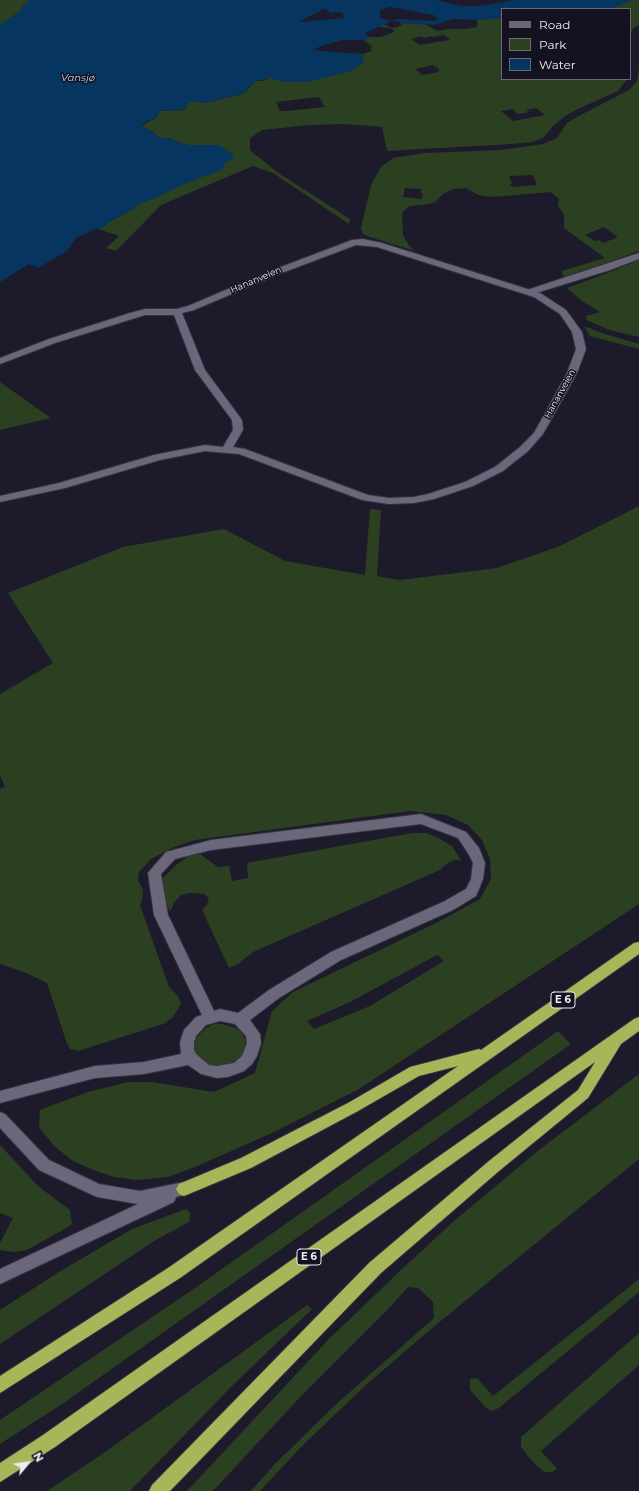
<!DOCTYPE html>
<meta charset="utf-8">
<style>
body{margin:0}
#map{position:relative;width:639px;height:1491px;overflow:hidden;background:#1d1a2b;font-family:Montserrat,sans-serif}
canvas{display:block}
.legend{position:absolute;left:501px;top:8px;width:130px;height:72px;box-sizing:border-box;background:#141121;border:1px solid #6b6977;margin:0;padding:5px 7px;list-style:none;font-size:12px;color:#edecf8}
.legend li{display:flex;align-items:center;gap:8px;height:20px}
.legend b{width:20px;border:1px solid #6b6977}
.north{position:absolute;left:8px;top:1443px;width:40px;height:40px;-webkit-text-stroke:3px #141121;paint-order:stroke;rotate:61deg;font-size:11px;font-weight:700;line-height:16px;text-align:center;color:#edecf8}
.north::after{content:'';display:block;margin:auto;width:14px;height:18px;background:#edecf8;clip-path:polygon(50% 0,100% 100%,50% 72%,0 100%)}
</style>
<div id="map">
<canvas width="639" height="1491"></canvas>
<ul class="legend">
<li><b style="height:5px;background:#6a677b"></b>Road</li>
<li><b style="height:11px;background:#2b4020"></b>Park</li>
<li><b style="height:11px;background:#06355f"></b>Water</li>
</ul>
<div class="north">N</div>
</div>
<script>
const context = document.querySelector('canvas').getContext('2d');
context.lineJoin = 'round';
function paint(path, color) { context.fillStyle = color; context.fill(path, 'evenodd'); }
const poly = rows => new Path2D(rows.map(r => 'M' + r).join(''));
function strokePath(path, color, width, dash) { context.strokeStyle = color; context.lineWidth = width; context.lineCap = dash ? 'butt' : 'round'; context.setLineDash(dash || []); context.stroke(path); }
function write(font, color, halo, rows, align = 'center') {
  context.font = font + ' Montserrat,sans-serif'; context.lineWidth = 3; context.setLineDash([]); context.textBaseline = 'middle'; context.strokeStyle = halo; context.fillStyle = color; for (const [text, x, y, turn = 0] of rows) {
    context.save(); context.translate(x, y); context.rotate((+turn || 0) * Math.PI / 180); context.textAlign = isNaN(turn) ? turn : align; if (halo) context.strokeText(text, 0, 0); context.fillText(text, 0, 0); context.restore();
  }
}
paint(poly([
 [0,0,31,0,22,7,21,11,0,25],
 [603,0,639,0,639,25,634,28,630,33,630,9,600,9],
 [502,18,502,79,627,79,618,91,580,108,565,116,554,125,543,138,532,142,512,144,387,151,382,127,344,124,309,125,262,130,250,138,250,150,277,172,350,219,349,224,273,173,253,166,161,205,116,251,106,248,119,236,98,229,102,228,109,222,137,207,135,206,140,203,155,198,223,149,219,145,187,145,168,138,159,138,152,131,141,126,157,117,159,111,183,110,187,108,187,104,192,101,206,103,242,94,252,85,255,81,262,81,269,79,266,76,268,75,280,80,328,52,363,54,371,51,372,46,363,40,370,38,369,37,381,37,394,32,394,30,389,28,378,27,384,24,391,28,398,27,402,25,400,23,424,24,438,31,448,29,466,29,477,27,477,19],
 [444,35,450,40,420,45,411,39,422,36,424,38,431,36,433,37],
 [433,65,440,70,438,70,439,72,421,75,416,69],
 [319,97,325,107,286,111,280,111,276,102],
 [536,108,545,115,513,121,501,111,512,109,518,114,529,112,526,110],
 [639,67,639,251,579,273,564,277,561,271,605,258,564,228,564,215,558,206,559,199,551,192,493,197,478,195,466,188,453,189,443,194,435,202,429,204,409,206,402,213,403,235,410,247,415,251,370,237,363,234,361,228,371,185,381,167,393,158,425,153,501,150,543,144,557,138,567,123,577,117,629,90,637,81],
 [533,175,537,185,514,187,511,186,510,184,512,184,509,176],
 [405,188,421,189,421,193,423,194,421,199,403,197],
 [604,227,618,237,603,243,599,240,595,241,585,235],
 [639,260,639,337,609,330,587,320,586,316,600,312,582,301,567,288,618,269,617,269],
 [584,326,605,334,639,344,639,349,590,336],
 [0,382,51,418,0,430],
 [639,506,639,904,359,1089,274,1132,195,1167,168,1177,137,1180,114,1177,93,1170,73,1161,54,1146,39,1127,40,1110,50,1106,88,1092,128,1082,152,1082,214,1092,255,1073,272,1011,293,992,438,922,480,899,491,879,490,859,482,840,468,825,446,815,410,811,195,840,174,847,151,859,139,872,138,880,143,890,142,900,140,905,169,987,178,996,181,1003,178,1009,172,1018,163,1024,78,1051,70,1049,66,1041,47,983,24,972,0,964,0,789,5,787,0,775,0,694,53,663,8,593,123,547,224,529,285,561,365,575,370,509,381,510,377,576,400,580,497,568,560,546],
 [437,955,444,961,370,1006,314,1029,307,1021,350,1002],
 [412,833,427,833,438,838,452,846,461,860,454,860,445,865,440,870,253,952,238,964,229,968,202,910,207,905,209,898,204,894,190,893,181,895,174,903,170,912,163,893,162,879,176,865,189,856,200,854,218,867,229,866,232,881,248,878,247,863],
 [214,1024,223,1024,238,1029,243,1034,246,1041,243,1055,238,1061,230,1065,213,1067,205,1064,199,1059,195,1053,194,1046,195,1039,206,1028],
 [558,1031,571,1044,65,1402,0,1444,0,1420,195,1288],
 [639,1074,639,1159,437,1324,367,1384,301,1447,260,1491,251,1491,273,1466,333,1407,434,1318,433,1302,418,1288,408,1287,392,1305,302,1395,213,1491,187,1491,329,1339,402,1269,454,1221,539,1150],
 [0,1145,38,1186,70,1210,72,1223,70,1226,27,1250,14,1252,0,1250,0,1243,13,1218,0,1213],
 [186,1209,190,1213,189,1222,154,1241,0,1344,0,1310,59,1272,132,1229],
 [639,1279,639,1292,499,1408,492,1411,486,1408,470,1390,470,1379,477,1378,493,1396],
 [307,1305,312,1309,233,1385,130,1491,47,1491,108,1450],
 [639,1333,639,1365,541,1451,557,1469,552,1472,544,1472,531,1460,521,1447,521,1437]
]), '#2b4020');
paint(poly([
 [31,0,436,0,462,6,479,6,515,0,632,0,610,9,502,9,502,18,481,20,453,19,434,25,410,24,393,21,397,19,434,21,438,19,433,15,390,7,382,9,380,10,380,17,383,19,389,20,390,22,365,33,370,38,363,40,343,40,321,46,313,50,366,55,362,58,364,62,351,71,307,82,286,82,273,79,268,75,266,76,269,79,255,81,252,85,247,89,247,92,206,103,192,101,187,104,186,109,159,111,157,117,142,124,141,126,152,131,159,138,168,138,187,145,219,145,232,154,234,158,225,163,222,169,217,172,196,179,155,198,140,203,136,205,137,207,109,222,102,228,95,229,76,238,67,251,38,268,29,264,0,282,0,25,20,11,22,7],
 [324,9,328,10,330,13,340,12,343,14,344,18,299,22]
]), '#06355f');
const lane = poly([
 [639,253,639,259,610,270,533,294,527,294,526,292,527,290,639,253],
 [421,814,466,832,479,848,485,863,483,879,476,896,453,910,341,960,279,998,250,1020,260,1034,261,1043,257,1056,252,1064,244,1071,228,1077,217,1078,201,1074,188,1065,144,1074,95,1078,0,1103,0,1091,95,1066,144,1062,181,1054,180,1042,184,1030,196,1017,202,1015,154,915,148,873,166,852,211,840,421,814],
 [421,824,458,838,468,853,473,863,471,879,466,889,443,902,331,952,269,990,238,1013,220,1009,214,1011,168,915,161,874,175,859,211,850,421,824],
 [220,1021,235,1024,246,1036,247,1043,242,1056,234,1063,217,1066,209,1065,196,1054,194,1050,194,1042,196,1036,206,1025,220,1021],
 [0,1112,5,1114,49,1160,99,1184,140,1191,184,1182,189,1184,192,1189,189,1194,176,1197,174,1202,0,1284,0,1269,138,1204,97,1197,39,1170,0,1128,0,1112]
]);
const street = poly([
 [363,239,382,243,540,293,566,310,582,332,586,349,577,373,543,434,528,451,503,471,473,486,434,499,414,503,389,504,362,500,239,454,205,451,160,460,65,488,0,502,0,496,59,483,154,455,205,445,223,447,233,430,232,420,195,370,174,315,145,315,55,343,0,364,0,358,49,339,130,313,145,309,177,309,188,306,273,270,352,240,363,239],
 [356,245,377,247,534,297,560,314,572,332,576,349,567,373,534,433,520,447,495,467,465,482,428,494,414,497,389,498,368,495,245,449,233,447,243,430,242,420,205,370,182,313,194,310,279,274,356,245]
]);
const highway = poly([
 [639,942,639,954,180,1278,0,1393,0,1376,168,1268,458,1066,419,1076,358,1111,251,1168,184,1196,179,1194,176,1189,179,1184,241,1158,348,1103,410,1067,479,1049,481,1050,634,943,639,942],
 [639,1017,639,1031,621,1044,588,1098,499,1171,381,1273,170,1491,149,1491,152,1485,369,1263,489,1161,578,1090,595,1062,55,1447,0,1482,0,1463,43,1435,634,1019,639,1017]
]);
strokePath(lane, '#363341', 2);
strokePath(street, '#363341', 2);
strokePath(highway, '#363341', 2);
paint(lane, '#6a677b');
paint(street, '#6a677b');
paint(highway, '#a7b659');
write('9px', '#edecf8', '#141121', [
 ["Hananveien",256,280,-23],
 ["Hananveien",560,394,-61]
]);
write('italic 10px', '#c1daf6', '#141121', [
 ["Vansjø",78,78]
]);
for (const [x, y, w] of [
 [563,1000,24],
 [309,1257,24]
]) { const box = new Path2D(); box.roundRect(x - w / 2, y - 8, w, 16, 3); context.fillStyle = '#141121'; context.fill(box); strokePath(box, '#edecf8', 1); }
write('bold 10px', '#edecf8', null, [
 ["E 6",563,1000],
 ["E 6",309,1257]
]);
</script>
